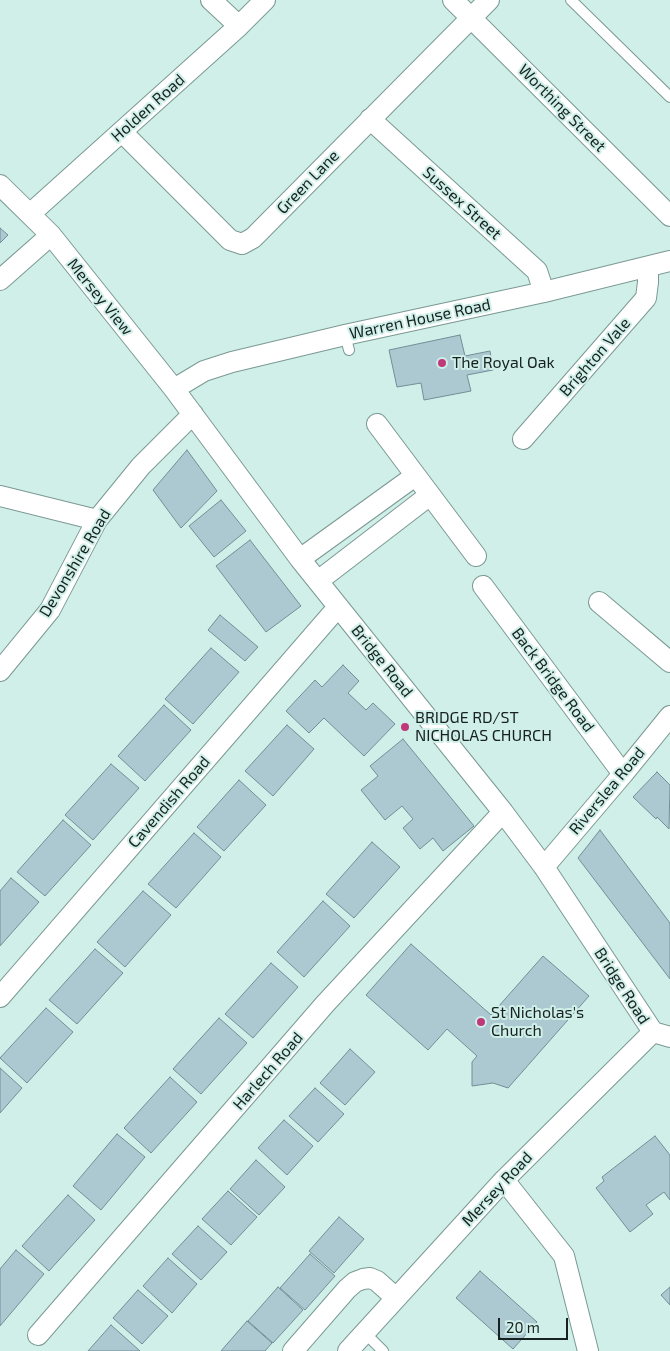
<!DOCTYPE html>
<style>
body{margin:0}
#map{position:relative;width:670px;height:1351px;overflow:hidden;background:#d0efe9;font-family:"Exo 2",sans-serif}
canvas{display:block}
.scale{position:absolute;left:498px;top:1318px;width:70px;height:22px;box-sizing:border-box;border:2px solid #172220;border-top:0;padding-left:6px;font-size:15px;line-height:18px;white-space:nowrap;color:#172220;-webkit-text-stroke:4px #d0efe9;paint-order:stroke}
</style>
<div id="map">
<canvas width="670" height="1351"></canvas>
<div class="scale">20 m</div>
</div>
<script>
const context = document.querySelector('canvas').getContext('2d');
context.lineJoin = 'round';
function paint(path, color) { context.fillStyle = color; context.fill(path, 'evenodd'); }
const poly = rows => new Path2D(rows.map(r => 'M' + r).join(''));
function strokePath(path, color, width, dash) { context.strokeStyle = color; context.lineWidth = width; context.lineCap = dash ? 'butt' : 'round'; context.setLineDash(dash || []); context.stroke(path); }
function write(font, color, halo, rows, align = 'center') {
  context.font = font + ' "Exo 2",sans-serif'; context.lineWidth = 4; context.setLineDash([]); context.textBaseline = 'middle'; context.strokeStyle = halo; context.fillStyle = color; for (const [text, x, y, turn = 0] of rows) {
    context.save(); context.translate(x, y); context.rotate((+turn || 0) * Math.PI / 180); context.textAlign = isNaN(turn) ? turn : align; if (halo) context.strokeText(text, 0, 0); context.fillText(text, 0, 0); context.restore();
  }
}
const building = poly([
 [0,228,8,235,0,243,0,228],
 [460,335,465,356,490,351,493,370,467,375,471,391,424,400,421,383,397,387,389,350,460,335],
 [187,450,217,491,181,528,153,490,187,450],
 [221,500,246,531,214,557,189,526,221,500],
 [250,540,301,606,266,632,216,566,250,540],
 [220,615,258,647,245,661,208,630,220,615],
 [211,648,239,672,193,724,165,699,211,648],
 [343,665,359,681,348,693,366,710,373,703,395,724,364,756,324,718,309,733,286,711,315,680,322,687,343,665],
 [164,705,191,730,145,781,118,756,164,705],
 [287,725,314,749,273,796,245,771,287,725],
 [403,739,474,826,443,851,433,838,420,849,403,828,413,819,402,806,385,820,361,790,378,776,370,766,403,739],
 [111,764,139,788,93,840,65,815,111,764],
 [657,772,670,785,669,829,657,817,656,819,633,797,657,772],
 [239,780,266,805,224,851,197,827,239,780],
 [63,820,91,845,45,896,17,872,63,820],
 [600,830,670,923,670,979,578,858,600,830],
 [194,833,221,857,176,908,148,884,194,833],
 [372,842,400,867,354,918,326,894,372,842],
 [11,878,39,902,0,946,0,891,11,878],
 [143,891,171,915,125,967,97,942,143,891],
 [323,901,350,926,304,977,277,952,323,901],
 [411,944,491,1015,543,956,589,996,508,1088,493,1083,472,1086,472,1062,477,1056,447,1029,428,1050,366,995,411,944],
 [95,949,123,973,77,1024,49,1000,95,949],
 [271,963,298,987,253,1038,225,1014,271,963],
 [46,1008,73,1032,27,1083,0,1058,46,1008],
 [219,1018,247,1043,201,1094,173,1069,219,1018],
 [350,1049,375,1072,345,1105,320,1083,350,1049],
 [0,1068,22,1088,0,1113,0,1068],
 [170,1077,197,1102,151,1153,124,1128,170,1077],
 [315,1088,344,1114,318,1142,289,1116,315,1088],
 [284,1120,313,1146,287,1175,258,1148,284,1120],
 [117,1134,145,1157,101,1210,73,1186,117,1134],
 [655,1136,670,1155,670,1200,664,1192,646,1205,653,1214,630,1232,596,1188,604,1181,602,1177,655,1136],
 [256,1160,285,1187,259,1215,230,1189,256,1160],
 [228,1191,257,1217,231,1245,202,1219,228,1191],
 [68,1195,95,1220,49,1271,22,1246,68,1195],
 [339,1217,364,1239,334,1273,309,1251,339,1217],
 [198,1226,227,1252,201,1280,172,1254,198,1226],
 [16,1250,44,1274,0,1326,0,1269,16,1250],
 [310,1254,335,1276,305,1310,280,1288,310,1254],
 [168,1258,197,1284,172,1313,143,1286,168,1258],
 [480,1271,537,1322,513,1349,456,1298,480,1271],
 [278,1287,303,1310,273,1343,248,1321,278,1287],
 [670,1287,670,1305,661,1295,670,1287],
 [138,1290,168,1316,142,1344,113,1318,138,1290],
 [247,1321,272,1343,265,1351,221,1351,247,1321],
 [111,1325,140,1351,88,1351,111,1325]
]);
paint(building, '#acc9d1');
strokePath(building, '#728e96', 1);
const lane = poly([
 [571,0,670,97],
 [345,335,349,350],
 [365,1333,383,1351]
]);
const street = poly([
 [211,0,239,26],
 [453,0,670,216],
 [370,119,537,271,544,292],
 [122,132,230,240,242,244,253,238,489,0],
 [0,185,51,235,174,389,300,559,503,812,544,867,653,1032],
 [30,214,239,26,265,0],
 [0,280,51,235],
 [174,389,204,371,232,362,345,335,544,292,670,261],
 [377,424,476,556],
 [523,439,646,298,648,282,648,267],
 [0,496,97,520],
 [300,559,415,476],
 [318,581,430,495],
 [483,586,623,774],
 [599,602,670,662],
 [0,671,50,610,97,520,141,466,193,414],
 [544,867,623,774,670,716],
 [0,997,338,607],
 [653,1032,670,1037],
 [504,1180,564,1256,588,1351],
 [38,1335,325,1004,503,812],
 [293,1351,347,1289,355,1282,363,1279,370,1278,377,1281,396,1298],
 [348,1351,504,1180,653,1032]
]);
strokePath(lane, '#7b9993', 12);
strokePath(street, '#7b9993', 22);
strokePath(lane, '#fff', 10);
strokePath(street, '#fff', 20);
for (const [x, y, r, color] of [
 [442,363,5,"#bf397a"],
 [405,727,5,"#bf397a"],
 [481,1022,5,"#bf397a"]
]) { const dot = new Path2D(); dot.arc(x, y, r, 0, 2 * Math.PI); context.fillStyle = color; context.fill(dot); strokePath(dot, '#d0efe9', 2); }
write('16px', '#172220', '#d0efe9', [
 ["Holden Road",148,108,-42],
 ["Worthing Street",562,108,45],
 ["Green Lane",308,182,-46],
 ["Sussex Street",462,203,42],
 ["Mersey View",100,297,51],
 ["Warren House Road",420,319,-12],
 ["Brighton Vale",595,357,-49],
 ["Devonshire Road",75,563,-59],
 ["Bridge Road",382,661,51],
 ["Back Bridge Road",553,680,53],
 ["Riverslea Road",607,791,-50],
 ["Cavendish Road",169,802,-49],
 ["Bridge Road",622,986,57],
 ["Harlech Road",268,1071,-49],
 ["Mersey Road",497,1189,-47]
]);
write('16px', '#172220', '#d0efe9', [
 ["The Royal Oak",452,363],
 ["BRIDGE RD/ST",415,718],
 ["NICHOLAS CHURCH",415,736],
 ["St Nicholas's",491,1013],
 ["Church",491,1031]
], 'left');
</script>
